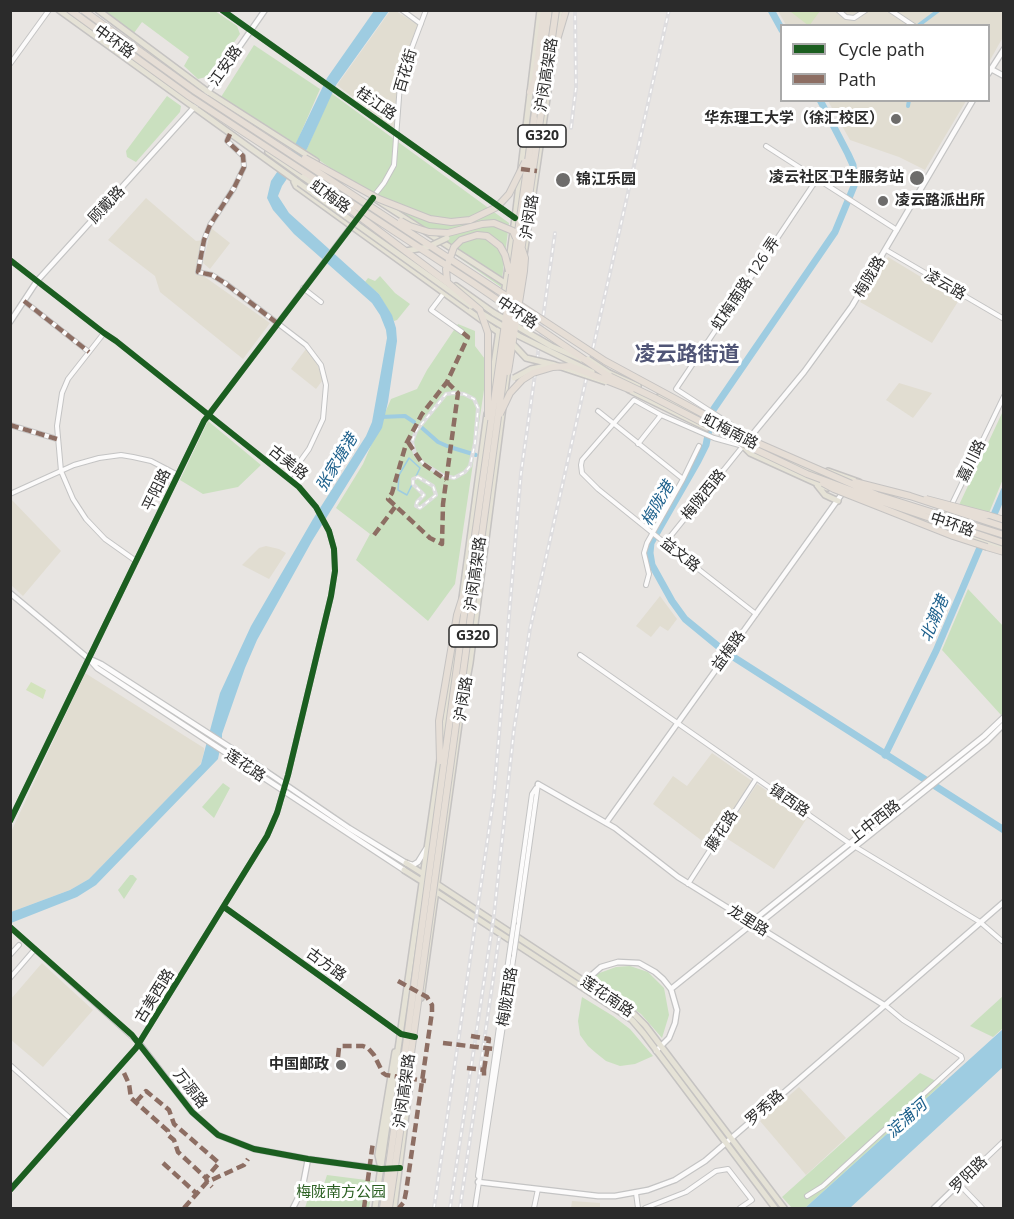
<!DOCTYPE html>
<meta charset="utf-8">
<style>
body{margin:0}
#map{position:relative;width:1014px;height:1219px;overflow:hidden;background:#e8e5e2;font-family:"Open Sans",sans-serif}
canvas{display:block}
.frame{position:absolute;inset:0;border:12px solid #2b2b2b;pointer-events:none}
.legend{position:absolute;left:780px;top:24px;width:210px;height:78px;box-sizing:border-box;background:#fff;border:2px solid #aaa;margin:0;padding:8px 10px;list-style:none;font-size:18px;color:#2b2b2b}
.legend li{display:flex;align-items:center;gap:12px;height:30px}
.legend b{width:30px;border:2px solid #aaa}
</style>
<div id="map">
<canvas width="1014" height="1219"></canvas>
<div class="frame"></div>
<ul class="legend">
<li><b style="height:8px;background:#1b5e20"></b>Cycle path</li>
<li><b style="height:8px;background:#8d6e63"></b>Path</li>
</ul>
</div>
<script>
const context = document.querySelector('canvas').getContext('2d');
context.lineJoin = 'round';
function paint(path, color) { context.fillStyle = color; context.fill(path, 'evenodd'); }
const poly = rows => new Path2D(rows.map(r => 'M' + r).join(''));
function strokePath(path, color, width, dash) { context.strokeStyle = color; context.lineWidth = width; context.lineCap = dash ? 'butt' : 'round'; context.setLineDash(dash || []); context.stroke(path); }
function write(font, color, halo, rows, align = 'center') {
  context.font = font + ' "Open Sans","Noto Sans SC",sans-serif'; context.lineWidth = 6; context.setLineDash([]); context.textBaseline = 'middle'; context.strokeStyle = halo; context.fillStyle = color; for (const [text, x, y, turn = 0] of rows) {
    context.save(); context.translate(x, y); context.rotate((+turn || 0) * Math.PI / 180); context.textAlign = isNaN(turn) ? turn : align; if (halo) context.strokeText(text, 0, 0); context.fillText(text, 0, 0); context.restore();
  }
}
paint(poly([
 [390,11,396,11,418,25,402,68,398,86,395,130,337,85],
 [778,11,1003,11,1003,37,989,62,988,26,786,25],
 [828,101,966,101,925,170,899,157,850,140],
 [146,198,196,241,204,240,198,272,270,323,243,359,160,292,155,276,108,240],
 [211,228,230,243,210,269,203,263],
 [888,257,959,300,932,343,860,302],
 [306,349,315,359,322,376,322,381,316,389,291,369],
 [899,383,932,393,913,418,886,400],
 [11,499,61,551,23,596,11,585],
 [266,546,279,549,286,553,269,579,242,565,259,548],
 [660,596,677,619,668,631,660,626,651,637,636,626],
 [85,673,204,748,204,752,201,763,195,771,89,879,70,890,11,912,11,832],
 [712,753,752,781,709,846,653,804,673,776,687,786],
 [757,784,807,818,774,869,723,836],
 [42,963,93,1010,43,1067,10,1039,11,999],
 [799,1087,846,1138,806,1175,760,1121],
 [572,1201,600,1203,600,1208,571,1208]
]), '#e1ddd1');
paint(poly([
 [104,11,215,11,237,26,240,34,210,76,198,79,184,66,189,57,142,22,134,33],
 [254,45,320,89,296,144,221,97],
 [331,93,509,223,501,287,306,151],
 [167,96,181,106,180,112,136,162,127,157,126,151],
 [380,276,395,293,410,304,397,320,394,321,379,294,365,282,368,278,375,281],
 [458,324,475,331,475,346,488,363,455,584,428,621,356,560,370,534,336,508,363,464,391,399,417,389,427,370],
 [1003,411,1003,479,989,513,959,505],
 [208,421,261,465,238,487,203,494,180,480],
 [968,589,1003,626,1004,713,1001,715,942,650],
 [223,783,230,788,214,818,202,807],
 [130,875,133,875,137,879,124,899,118,890],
 [630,966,648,972,664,988,669,1015,662,1038,641,1014,594,981,594,975,616,967],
 [1003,996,1003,1028,993,1037,970,1026],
 [582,997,613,1016,630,1029,653,1056,635,1064,620,1066,606,1061,596,1053,588,1046,580,1035,578,1021],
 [920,1073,942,1084,805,1208,792,1208,782,1197],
 [327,1175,374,1181,369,1208,305,1208,313,1182,324,1184]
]), '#cae0bf');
paint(poly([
 [792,11,792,10,820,11,809,26,791,12],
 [31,682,46,690,43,699,26,690]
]), '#d3e3bd');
paint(poly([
 [374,11,389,11,336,85,307,149,282,186,278,196,289,213,379,294,392,315,396,328,397,341,388,402,382,428,312,541,257,640,245,668,222,734,222,739,218,759,96,885,77,897,11,923,11,912,70,890,89,879,201,764,220,693,251,626,313,519,366,436,372,422,387,338,386,330,380,315,372,303,294,234,273,210,267,198,271,181,294,147,327,78],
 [1003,1029,1003,1067,850,1208,805,1208]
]), '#9ecce1');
strokePath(poly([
 [409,458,420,468,407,495,398,490,399,475,409,458]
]), '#9ecce1', 1.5);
strokePath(poly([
 [919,25,939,10],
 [908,106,909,100],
 [381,417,405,416,414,422],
 [421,427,438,442,447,446],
 [453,448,476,455]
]), '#9ecce1', 4);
strokePath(poly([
 [771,10,782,30],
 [820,100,848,154,853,165,854,186,835,232,713,410,706,445,698,461,651,543,650,553,652,565,672,601,685,619,724,651,1004,830],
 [885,755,936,651,1004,491]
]), '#9ecce1', 7);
const street = poly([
 [222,10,515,218],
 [402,10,421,24],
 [838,10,846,17,854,18,866,10],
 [890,10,914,26],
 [10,64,49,10],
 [230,134,227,141,243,156,244,167,234,188,210,225,204,240,198,272,212,275,225,283,306,345,321,365,326,385,323,419,309,449,288,478],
 [766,146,897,230],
 [366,206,384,183,394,165,400,84,408,58,426,10],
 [886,250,1004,319],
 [10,260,104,333,116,341,299,487,316,507,329,531,334,549,335,571,331,596,288,775,277,813,267,836,136,1048,10,1190],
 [303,288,321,302],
 [444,293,431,310,462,332],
 [24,301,89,352],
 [104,333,68,379,62,393,57,426,61,471,73,499,86,519,105,539,136,561],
 [598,411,683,479],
 [10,425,57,439],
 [747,435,676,389,817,179],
 [638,444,661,415],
 [10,494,74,465,99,458,121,455,133,457,151,461,178,475],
 [950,508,1004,396],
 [665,543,743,446,714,438,661,415,634,400,582,460,581,465,582,473,598,489,665,543,756,614],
 [646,585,649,574,644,553,647,543,683,479,699,446],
 [580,655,849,843,980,922,1002,941],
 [10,821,204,421,360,214],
 [688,884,756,779],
 [224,907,401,1034],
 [514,922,532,794,536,788],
 [518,926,538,784],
 [10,927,139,1043],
 [10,955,19,945],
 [10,978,35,949],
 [10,1065,72,1120],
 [478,1176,509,956],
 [636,1193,638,1208],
 [807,1196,823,1186,962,1059,961,1056,903,1020,885,1005],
 [475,1208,514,954],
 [534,1208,538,1189],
 [645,1208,686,1192,716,1171,728,1169,752,1200,740,1208],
 [982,1208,959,1184,1004,1141]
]);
const secondary = poly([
 [991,69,1004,76],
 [988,74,1004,49],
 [10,322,37,281,208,92,265,10],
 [747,441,804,372,852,306,973,100],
 [10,593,89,659,97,668,404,870],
 [90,659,101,664,248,759,349,828,406,863,413,865,418,862,426,849],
 [538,784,615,828,678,877,884,1005],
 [606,823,844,491],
 [750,923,984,736,1004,717],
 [585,981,601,967,618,962,639,963,655,972,663,979,671,989,677,1010,675,1023,669,1038,656,1051],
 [671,989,747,928,756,926,987,741,1004,724],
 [139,1043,192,1112,218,1135,254,1149,308,1159,383,1169],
 [478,1182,598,1196,615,1196,648,1190,675,1180,705,1161,1004,902],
 [293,1208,302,1190,308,1159],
 [934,1208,959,1184]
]);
const primary = poly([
 [59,10,299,183],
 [98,10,208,92,316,161],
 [142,59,165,72],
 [268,152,303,177],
 [294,182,296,186,501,334],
 [377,200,508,285],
 [524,255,560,10],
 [456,286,494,313],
 [609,373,638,386],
 [629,390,707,428],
 [490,393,515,218,540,10],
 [659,397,737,436],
 [753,444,830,478],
 [743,446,750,453,827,488],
 [828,471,859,482],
 [817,485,825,495,838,501],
 [938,513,948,513,967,520],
 [921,520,1004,547],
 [462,598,487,414],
 [442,747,460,613],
 [406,863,425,875],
 [404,870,423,882],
 [437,884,634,1014,645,1025,784,1208],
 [435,891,632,1020,644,1034,775,1208],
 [421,998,460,717,470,663,508,368],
 [380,1164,378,1155,395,1052],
 [375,1208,440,759],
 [394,1208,411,1076]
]);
const highway = poly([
 [557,40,566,10],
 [530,92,535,79,544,10],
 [534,119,549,10],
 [987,515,1004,520],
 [987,547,1004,552],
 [395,1123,406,1045],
 [401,1125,412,1046]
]);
strokePath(street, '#c4c4c4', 6);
strokePath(secondary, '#c4c4c4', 7);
strokePath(primary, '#c5c3c2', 8);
strokePath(highway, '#c5c3c2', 8);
strokePath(street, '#fcfbfb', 4);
strokePath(secondary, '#fcfbfb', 4.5);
strokePath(primary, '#e5e2d6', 5);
strokePath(highway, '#e6ded6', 6);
const rail = poly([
 [571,128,576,87,575,10],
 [454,393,464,394,474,399,478,408,475,443,470,466,465,472,454,478,442,475,424,464,415,454,412,442,416,431,442,399,446,394,454,393],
 [418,477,433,486,436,495,420,508,416,506,417,502,424,495,413,484,413,479,418,477],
 [434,1208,494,795,521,473,555,233],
 [450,1208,494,915,514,729,530,629,669,10],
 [460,1208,499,938]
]);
strokePath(rail, '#dedddf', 4);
strokePath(rail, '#fff', 1.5, [4.5]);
const streetBridge = poly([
 [514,954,518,926],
 [509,956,514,922]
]);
const primaryBridge = poly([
 [303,177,322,190],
 [299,183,471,306],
 [406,251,428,247,447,238],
 [481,313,519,336,592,372],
 [494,313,551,346,581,359],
 [512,343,526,358,555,365,606,382],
 [588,359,609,373],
 [514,378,531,369,546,366]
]);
const highwayBridge = poly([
 [70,10,190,97,473,283,607,375,653,397,750,447,807,474,877,500,1004,543],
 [83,10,195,91,605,361,753,441,877,495,1004,535],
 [305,158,379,199,430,219,451,222,470,220,497,207,509,194,525,162],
 [319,186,448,283,480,310,488,333,488,417],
 [401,221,410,226,429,232,448,233,482,224,494,223,513,231,516,238],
 [447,280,446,269,454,247,461,240,477,235,487,236,500,246,505,255,509,271],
 [508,372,524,271,525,258,522,249],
 [500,414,510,393,522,380,533,373,553,367,570,366,631,390],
 [855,482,910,496,1004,527],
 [823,483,834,489,953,536,987,547],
 [926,499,987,515],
 [440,761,439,721,457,615,463,596],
 [406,1045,468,585,534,119],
 [412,1046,513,307,556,10],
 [383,1208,395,1123],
 [389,1208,401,1125]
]);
strokePath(streetBridge, '#c4c4c4', 6, []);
strokePath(primaryBridge, '#c5c3c2', 8, []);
strokePath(highwayBridge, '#c5c3c2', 8, []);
strokePath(streetBridge, '#fcfbfb', 4);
strokePath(primaryBridge, '#e5e2d6', 5);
strokePath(highwayBridge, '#e6ded6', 6);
strokePath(poly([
 [230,134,227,141,243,156,244,167,234,188,210,225,204,240,198,272,212,275,225,283,277,323],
 [521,169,537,171],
 [24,301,89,352],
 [447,382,458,393,443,504,442,544,430,538,388,499,392,493,406,444,422,414,447,382,468,337,462,332],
 [10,425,57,439],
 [408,442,422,463,446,480],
 [374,535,395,507],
 [398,981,427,997,432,1005,432,1012,406,1192,404,1202,399,1208],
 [471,1036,489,1039,484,1070],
 [443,1043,494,1049],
 [338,1057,339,1048,341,1046,363,1046,368,1048,374,1055,383,1073,386,1075,426,1081],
 [467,1068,484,1070,484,1076],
 [124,1073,129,1084,131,1098,168,1131,168,1135,174,1140,178,1152,206,1178,207,1182,212,1187],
 [136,1102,146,1091,169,1110,174,1124,219,1163,206,1178],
 [163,1163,197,1194],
 [184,1208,207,1182,244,1165,248,1159],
 [364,1208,373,1142]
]), '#8d6e63', 4.5, [9, 4.5]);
strokePath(poly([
 [222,10,515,218],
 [10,260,104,333,116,341,299,487,316,507,329,531,334,549,335,571,331,596,288,775,277,813,267,836,136,1048,10,1190],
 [10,821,204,421,373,198],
 [224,907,401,1034,415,1037],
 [10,927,132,1035,192,1112,218,1135,254,1149,308,1159,381,1169,400,1168]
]), '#1b5e20', 6);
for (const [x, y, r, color] of [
 [896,119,6,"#6d6c6b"],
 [917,178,8,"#6d6c6b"],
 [563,180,8,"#6d6c6b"],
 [883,201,6,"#6d6c6b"],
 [341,1065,6,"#6d6c6b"]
]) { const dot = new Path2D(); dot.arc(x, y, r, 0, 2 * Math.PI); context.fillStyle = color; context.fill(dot); strokePath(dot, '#fff', 2); }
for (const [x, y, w] of [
 [542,136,48],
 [473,636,48]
]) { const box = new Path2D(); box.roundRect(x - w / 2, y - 11, w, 22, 4.5); context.fillStyle = '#fff'; context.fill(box); strokePath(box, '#2b2b2b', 1.5); }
write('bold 14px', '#2b2b2b', null, [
 ["G320",542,136],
 ["G320",473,636]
]);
write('15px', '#2b2b2b', '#fff', [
 ["中环路",114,42,36],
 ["江安路",226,66,-55],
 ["百花街",406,71,-74],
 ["沪闵高架路",547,75,-81],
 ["桂江路",376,104,35],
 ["虹梅路",330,197,36],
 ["顾戴路",107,205,-47],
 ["沪闵路",530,217,-81],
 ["梅陇路",870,277,-59],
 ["虹梅南路 126 弄",746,284,-56],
 ["凌云路",945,285,30],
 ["中环路",517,313,34],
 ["虹梅南路",730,432,27],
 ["嘉川路",972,461,-64],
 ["古美路",288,463,39],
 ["平阳路",157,490,-64],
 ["梅陇西路",704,495,-51],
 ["中环路",952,525,19],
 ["益文路",680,555,38],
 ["沪闵高架路",476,574,-82],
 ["益梅路",729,651,-54],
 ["沪闵路",464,699,-81],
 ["莲花路",245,766,34],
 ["镇西路",789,801,35],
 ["上中西路",875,822,-38],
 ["藤花路",722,831,-57],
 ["龙里路",748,921,32],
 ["古方路",326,965,36],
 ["古美西路",155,996,-58],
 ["梅陇西路",508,997,-81],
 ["莲花南路",607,997,34],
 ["万源路",190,1089,52],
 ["沪闵高架路",405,1091,-82],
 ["罗秀路",765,1108,-41],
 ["罗阳路",969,1175,-44]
]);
write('bold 15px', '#2b2b2b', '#fff', [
 ["华东理工大学（徐汇校区）",884,119],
 ["凌云社区卫生服务站",904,178],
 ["锦江乐园",576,180,"left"],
 ["凌云路派出所",895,201,"left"],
 ["中国邮政",329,1065]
], 'right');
write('15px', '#2c6023', '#fff', [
 ["梅陇南方公园",341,1193]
]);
write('italic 16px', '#1d608c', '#fff', [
 ["张家塘港",337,463,-59],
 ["梅陇港",658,504,-60],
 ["北潮港",935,619,-67],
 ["淀浦河",907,1119,-42]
]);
write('bold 21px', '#505576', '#fff', [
 ["凌云路街道",687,355]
]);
</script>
